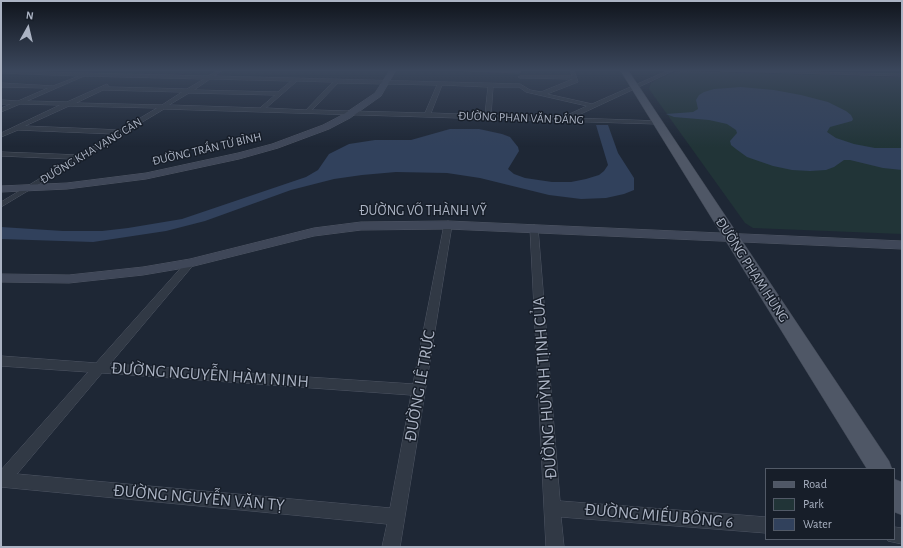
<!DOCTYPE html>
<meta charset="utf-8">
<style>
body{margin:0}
#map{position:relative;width:903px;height:548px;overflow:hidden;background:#1e2735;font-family:"Alegreya Sans",sans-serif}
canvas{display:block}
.frame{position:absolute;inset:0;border:2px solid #abb3c3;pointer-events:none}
.legend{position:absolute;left:765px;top:468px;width:130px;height:72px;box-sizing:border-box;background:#171e29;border:1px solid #525a67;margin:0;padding:5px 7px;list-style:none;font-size:12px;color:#abb3c3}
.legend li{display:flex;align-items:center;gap:8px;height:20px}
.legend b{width:20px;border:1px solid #525a67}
.north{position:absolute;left:8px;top:8px;width:40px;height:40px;-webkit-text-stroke:3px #171e29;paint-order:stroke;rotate:8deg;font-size:11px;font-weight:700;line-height:16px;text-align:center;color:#abb3c3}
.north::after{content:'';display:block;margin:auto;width:14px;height:18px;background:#abb3c3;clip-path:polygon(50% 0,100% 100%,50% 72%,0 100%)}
</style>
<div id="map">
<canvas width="903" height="548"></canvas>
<div class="frame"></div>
<ul class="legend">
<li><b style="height:5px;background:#4f5766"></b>Road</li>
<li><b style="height:11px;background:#213437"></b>Park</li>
<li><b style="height:11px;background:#31415c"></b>Water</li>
</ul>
<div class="north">N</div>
</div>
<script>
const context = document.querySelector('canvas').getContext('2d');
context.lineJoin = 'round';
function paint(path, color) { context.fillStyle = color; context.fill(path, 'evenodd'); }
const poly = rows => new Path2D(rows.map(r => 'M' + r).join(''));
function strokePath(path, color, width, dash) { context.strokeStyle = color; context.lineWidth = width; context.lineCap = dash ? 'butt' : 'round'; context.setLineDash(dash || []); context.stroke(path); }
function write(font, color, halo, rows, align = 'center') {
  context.font = font + ' "Alegreya Sans",sans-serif'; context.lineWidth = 3; context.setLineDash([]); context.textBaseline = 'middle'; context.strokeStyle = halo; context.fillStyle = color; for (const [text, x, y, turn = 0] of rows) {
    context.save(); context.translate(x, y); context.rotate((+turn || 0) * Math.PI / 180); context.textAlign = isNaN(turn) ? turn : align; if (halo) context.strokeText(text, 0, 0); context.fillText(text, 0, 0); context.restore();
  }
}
paint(poly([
 [681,71,902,77,902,234,753,228,745,223,649,89,651,83,656,80,674,72]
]), '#213437');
paint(poly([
 [741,87,774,90,801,95,828,102,846,111,851,115,853,119,852,121,830,127,827,132,836,138,854,144,875,148,902,148,902,170,883,168,850,160,844,160,834,167,826,170,810,171,792,170,773,166,747,157,736,149,731,145,730,141,737,133,736,130,727,124,709,120,674,117,666,114,693,112,698,109,696,100,699,95,704,92,714,89],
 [596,125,608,125,618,153,634,178,634,190,624,194,606,198,581,199,549,195,480,178,447,173,396,172,362,175,334,179,291,190,205,221,166,231,93,242,1,239,1,227,63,231,102,231,128,228,182,219,306,177,318,170,329,154,349,144,375,140,411,140,450,129,479,129,502,134,510,137,518,147,519,151,508,169,514,174,525,178,552,182,571,182,586,179,599,175,604,171,608,165]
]), '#31415c');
const street = poly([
 [218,70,223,70,214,76,520,84,530,90,541,92,573,79,520,78,518,77,520,76,572,76,570,70,574,70,578,82,547,94,592,104,669,70,675,70,572,118,659,121,660,122,657,124,164,109,1,207,1,202,72,159,1,156,1,152,79,155,115,134,18,130,1,137,1,133,60,105,20,104,1,112,1,108,11,104,1,104,1,100,18,101,48,88,1,87,1,83,53,86,79,76,1,73,1,71,208,76,218,70],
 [84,76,204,79,187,89,109,87,107,84,67,102,27,101,84,76],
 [210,79,291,81,278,92,194,90,210,79],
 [297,81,333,82,306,110,266,108,297,81],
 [338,83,437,85,425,113,312,110,338,83],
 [442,85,488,87,485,115,431,113,442,85],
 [493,87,519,87,526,92,587,106,563,117,491,115,493,87],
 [103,90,182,92,162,105,76,103,103,90],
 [189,93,275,95,260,108,169,105,189,93],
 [69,106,157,108,120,130,25,126,69,106],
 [447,70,503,70,521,72,519,73,447,70],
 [719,70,902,74,902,76,721,71,719,70],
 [448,222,452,225,400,547,382,547,387,524,1,487,1,470,88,372,1,366,1,356,96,363,187,261,193,261,195,263,110,364,413,384,444,225,448,222],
 [102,373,411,395,390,508,17,474,102,373],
 [534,225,538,228,560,501,766,517,766,533,561,517,564,547,546,547,530,228,534,225],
 [894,527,902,528,902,544,888,541,887,539,894,539,894,527]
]);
const secondary = poly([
 [390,70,396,70,381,96,350,118,329,129,278,148,239,159,146,179,67,189,1,192,1,186,67,183,146,173,238,153,272,144,323,125,344,114,375,93,390,70],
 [448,221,902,241,902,249,448,229,361,230,314,236,190,267,143,275,69,283,1,282,1,274,69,275,143,267,190,259,314,228,361,222,448,221]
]);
const primary = poly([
 [620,70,628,70,889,461,892,469,867,469,620,70],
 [894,479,902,482,902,515,894,512,894,479]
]);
strokePath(street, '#4f5664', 1);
strokePath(secondary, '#4f5664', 1);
strokePath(primary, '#3b424f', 1);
paint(street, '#313945');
paint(secondary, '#3f4758');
paint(primary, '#4f5766');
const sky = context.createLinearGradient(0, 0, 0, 147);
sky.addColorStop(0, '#10151d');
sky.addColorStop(0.48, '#3b475c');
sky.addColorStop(1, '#3b475c00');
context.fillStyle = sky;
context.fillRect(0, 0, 903, 147);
write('12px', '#abb3c3', '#171e29', [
 ["ĐƯỜNG PHAN VĂN ĐÁNG",521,118,2],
 ["ĐƯỜNG TRẦN TỬ BÌNH",207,149,-13],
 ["ĐƯỜNG KHA VẠNG CÂN",91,151,-31]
]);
write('14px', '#abb3c3', '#171e29', [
 ["ĐƯỜNG VÕ THÀNH VỸ",423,211],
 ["ĐƯỜNG PHẠM HÙNG",752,270,57]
]);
write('17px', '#abb3c3', '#171e29', [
 ["ĐƯỜNG NGUYỄN HÀM NINH",210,375,4],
 ["ĐƯỜNG LÊ TRỰC",420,386,-80],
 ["ĐƯỜNG HUỲNH TỊNH CỦA",545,388,-94],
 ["ĐƯỜNG NGUYỄN VĂN TỴ",199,498,5],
 ["ĐƯỜNG MIẾU BÔNG 6",659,516,5]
]);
</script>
